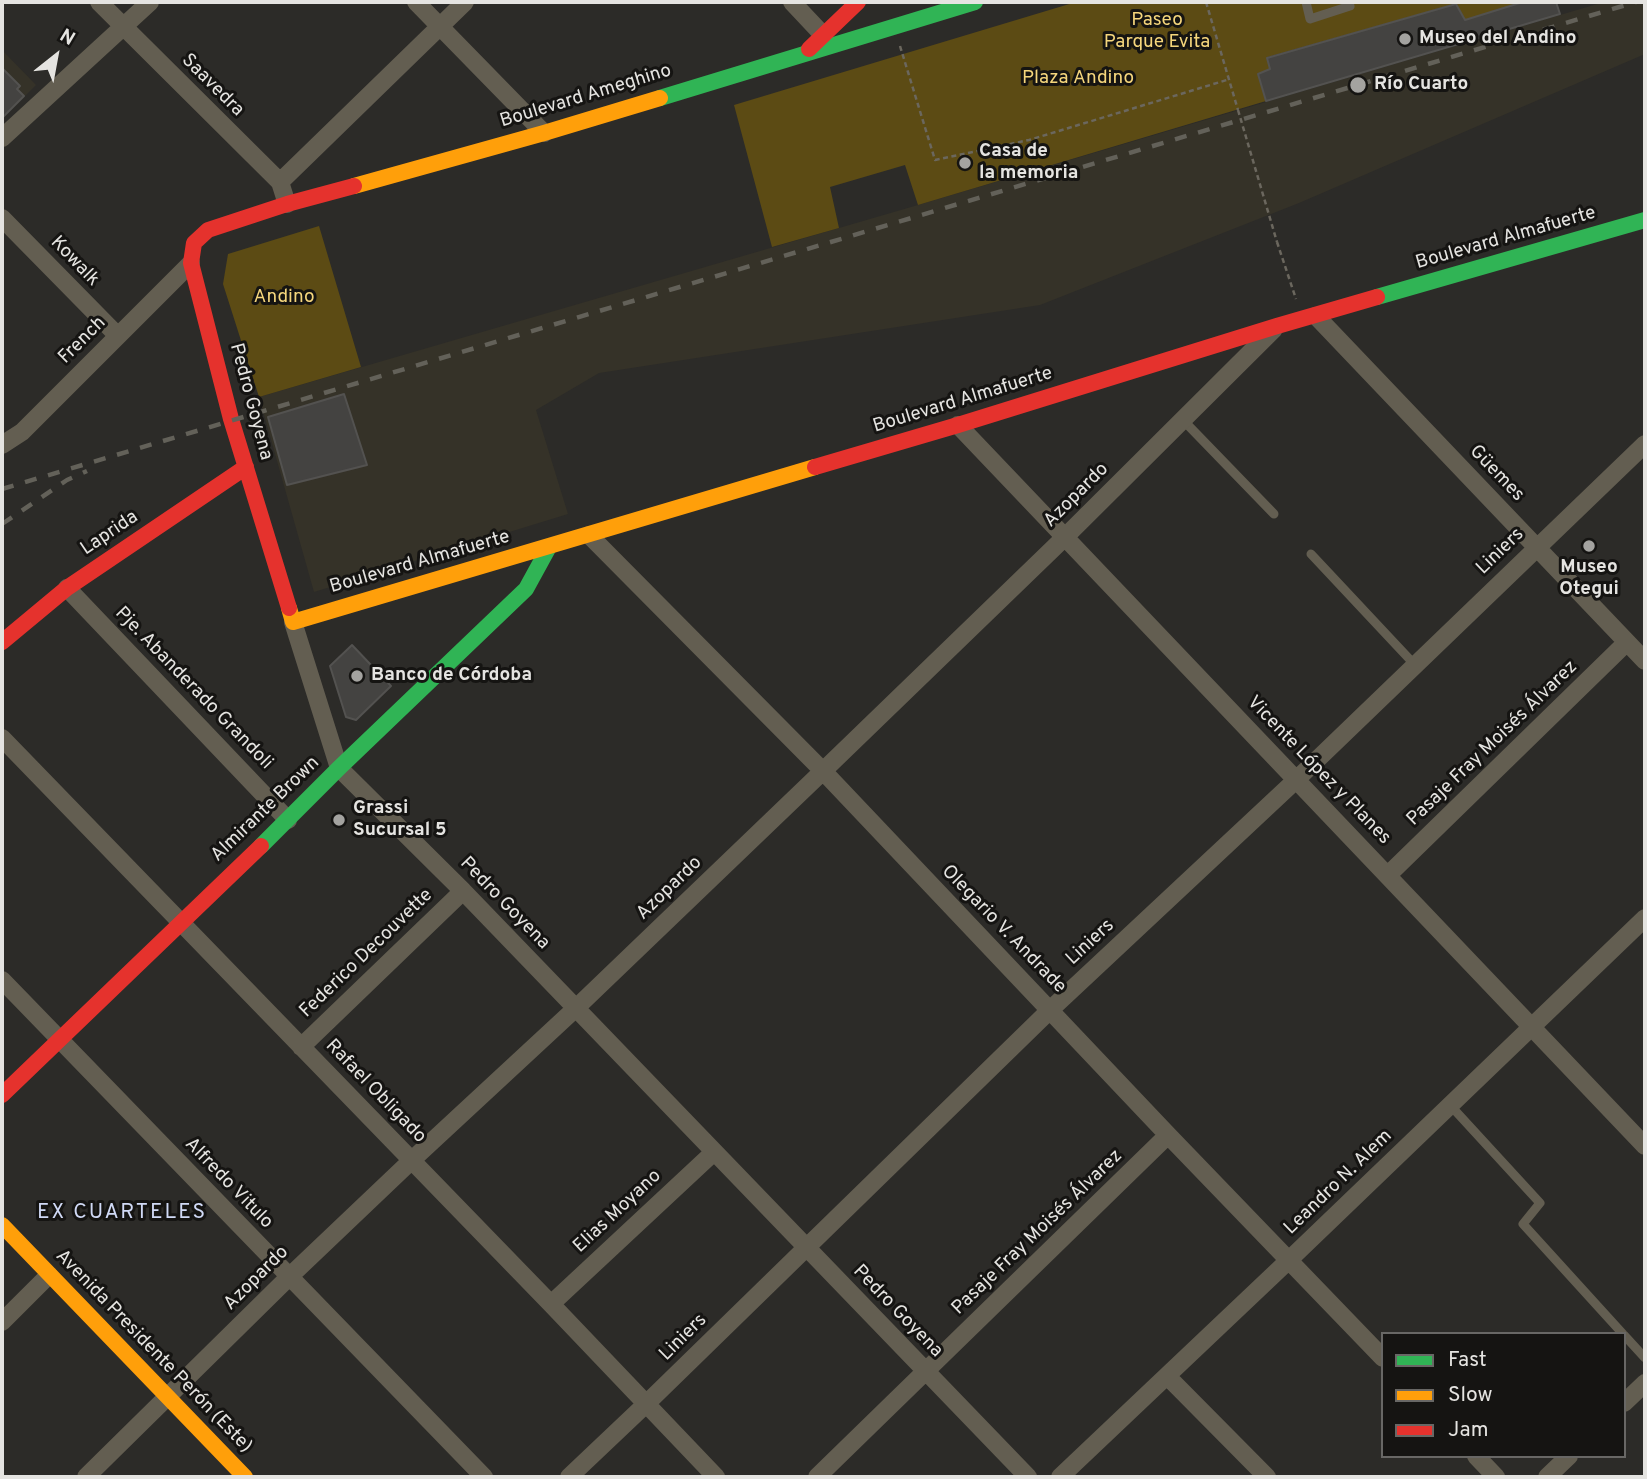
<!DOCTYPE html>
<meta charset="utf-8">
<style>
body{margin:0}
#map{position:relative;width:1647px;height:1479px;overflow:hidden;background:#2c2b28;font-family:Overpass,sans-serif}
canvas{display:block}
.frame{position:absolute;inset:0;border:4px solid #e5e4e1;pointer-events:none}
.legend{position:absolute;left:1381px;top:1332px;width:245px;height:126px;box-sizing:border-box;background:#151412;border:2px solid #686765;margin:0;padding:9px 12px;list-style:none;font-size:21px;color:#e5e4e1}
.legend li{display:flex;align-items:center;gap:14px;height:35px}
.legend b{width:35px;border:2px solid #686765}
.north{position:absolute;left:21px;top:21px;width:70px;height:70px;-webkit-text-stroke:5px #151412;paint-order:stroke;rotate:31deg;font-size:19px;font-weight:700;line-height:28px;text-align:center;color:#e5e4e1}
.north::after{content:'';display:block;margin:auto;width:24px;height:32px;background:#e5e4e1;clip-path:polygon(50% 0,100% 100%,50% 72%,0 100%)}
</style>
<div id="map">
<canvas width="1647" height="1479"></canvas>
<div class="frame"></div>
<ul class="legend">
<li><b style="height:9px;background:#30b455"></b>Fast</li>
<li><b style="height:9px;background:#ff9f0a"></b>Slow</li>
<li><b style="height:9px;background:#e5322d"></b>Jam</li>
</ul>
<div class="north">N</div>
</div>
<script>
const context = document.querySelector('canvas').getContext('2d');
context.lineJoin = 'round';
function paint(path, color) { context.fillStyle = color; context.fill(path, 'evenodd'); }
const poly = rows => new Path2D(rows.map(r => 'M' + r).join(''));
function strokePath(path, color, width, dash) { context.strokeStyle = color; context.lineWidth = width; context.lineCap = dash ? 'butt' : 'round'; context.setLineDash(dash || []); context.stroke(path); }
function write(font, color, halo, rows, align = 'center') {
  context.font = font + ' Overpass,sans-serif'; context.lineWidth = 6; context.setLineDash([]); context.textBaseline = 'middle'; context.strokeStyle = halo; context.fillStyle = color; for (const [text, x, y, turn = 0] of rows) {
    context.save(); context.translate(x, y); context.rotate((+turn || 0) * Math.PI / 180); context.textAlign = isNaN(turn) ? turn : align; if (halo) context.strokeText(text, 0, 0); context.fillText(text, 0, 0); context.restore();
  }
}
paint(poly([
 [1604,2,1645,2,1645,54,1299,203,1040,305,599,373,536,410,568,514,314,592,259,397,918,205],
 [2,50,36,85,2,119]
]), '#353228');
paint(poly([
 [1076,2,1523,2,1465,20,1455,4,1268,57,1270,69,1266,101,918,205,905,165,830,187,839,228,772,247,734,105],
 [319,226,361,367,259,397,223,284,228,254]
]), '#5c4b14');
const building = poly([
 [1523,2,1556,2,1560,14,1266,101,1258,74,1270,69,1267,58,1456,4,1465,20,1523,2],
 [2,68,20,86,17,89,24,96,2,118,2,68],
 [344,394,367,465,287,485,268,417,344,394],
 [352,645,391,686,356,720,346,717,330,666,352,645]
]);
paint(building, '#444341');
strokePath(building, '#535250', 2);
strokePath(poly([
 [1206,2,1238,110],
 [900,46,935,160,1029,140,1230,79],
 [1277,242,1296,299]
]), '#6b675e', 2.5, [5, 3.5]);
strokePath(poly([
 [1306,2,1310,19,1350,6,1349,2],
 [1183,420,1274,514],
 [1311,554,1415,665],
 [1450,1105,1540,1203,1523,1224,1623,1334],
 [1624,1335,1645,1358]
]), '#635e51', 9);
strokePath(poly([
 [99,2,280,182,287,204],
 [416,2,544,133],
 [792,2,823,35],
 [2,138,150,2],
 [280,182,465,2],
 [2,218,117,335],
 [1316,316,1645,661],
 [958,425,1645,1146],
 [2,445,22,432,191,263],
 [589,535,823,771,1168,1135,1383,1358],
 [67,588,288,820],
 [293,622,339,768,463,891,1028,1477],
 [2,738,551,1304,716,1477],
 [1388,875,1627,642],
 [2,980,484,1477],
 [301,1047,463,891],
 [551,1304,714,1152],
 [2,1322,49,1275],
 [1167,1376,1267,1477],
 [1624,1403,1645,1383],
 [1476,1456,1496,1477],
 [86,1477,289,1277,412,1160,576,1008,823,771,1065,537,1274,329],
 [569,1477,646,1404,1050,1010,1297,779,1645,444],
 [817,1477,1168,1135],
 [1060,1477,1289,1260,1645,918],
 [1547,1477,1569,1456]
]), '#635e51', 18);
strokePath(poly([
 [660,98,975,2],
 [1377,297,1645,220],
 [261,846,339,768,526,589,549,547]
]), '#30b455', 16);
strokePath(poly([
 [354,186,544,133,660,98],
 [289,608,293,622,815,467],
 [2,1225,245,1477]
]), '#ff9f0a', 16);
strokePath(poly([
 [809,49,858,2],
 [815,467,958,425,1277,326,1377,297],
 [289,608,231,419,191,263,194,243,208,230,287,204,354,186],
 [2,642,67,588,246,467],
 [2,1095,261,846]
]), '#e5322d', 16);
strokePath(poly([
 [2,489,1636,2],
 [2,524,67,480,87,471]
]), '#636159', 4.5, [12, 12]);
strokePath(poly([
 [1238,110,1277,242]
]), '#6b675e', 2.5, [5, 3.5]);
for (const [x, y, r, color] of [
 [1405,39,7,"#a4a3a0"],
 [1358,85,9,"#a4a3a0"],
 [965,163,7,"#a4a3a0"],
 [1589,546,7,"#a4a3a0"],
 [357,676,7,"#a4a3a0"],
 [339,820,7,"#a4a3a0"]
]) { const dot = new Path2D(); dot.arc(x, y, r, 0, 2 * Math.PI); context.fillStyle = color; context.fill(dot); strokePath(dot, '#151412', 2.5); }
write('19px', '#f5d67c', '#151412', [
 ["Paseo",1157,21],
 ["Parque Evita",1157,43],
 ["Plaza Andino",1078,79],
 ["Andino",284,298]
]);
write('bold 19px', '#e5e4e1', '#151412', [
 ["Museo del Andino",1419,39],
 ["Río Cuarto",1374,85],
 ["Casa de",979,152],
 ["la memoria",979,174],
 ["Museo",1589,568,"center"],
 ["Otegui",1589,590,"center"],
 ["Banco de Córdoba",371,676],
 ["Grassi",353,809],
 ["Sucursal 5",353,831]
], 'left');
write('19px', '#e5e4e1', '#151412', [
 ["Saavedra",212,86,45],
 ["Boulevard Ameghino",586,97,-17],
 ["Boulevard Almafuerte",1506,239,-16],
 ["Kowalk",74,262,46],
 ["French",83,341,-45],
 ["Boulevard Almafuerte",963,401,-17],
 ["Pedro Goyena",250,402,75],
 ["Güemes",1496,474,46],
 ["Azopardo",1077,496,-45],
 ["Laprida",110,534,-34],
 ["Liniers",1501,552,-44],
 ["Boulevard Almafuerte",420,563,-16],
 ["Pje. Abanderado Grandoli",193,689,46],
 ["Pasaje Fray Moisés Álvarez",1493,744,-44],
 ["Vicente López y Planes",1318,771,46],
 ["Almirante Brown",266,810,-44],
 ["Azopardo",670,889,-44],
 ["Pedro Goyena",504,904,46],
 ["Olegario V. Andrade",1003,930,46],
 ["Liniers",1091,943,-43],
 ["Federico Decouvette",367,954,-44],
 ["Rafael Obligado",375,1092,46],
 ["Leandro N. Alem",1339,1183,-44],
 ["Alfredo Vitulo",228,1184,46],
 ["Elias Moyano",618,1212,-43],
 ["Pasaje Fray Moisés Álvarez",1038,1233,-44],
 ["Azopardo",257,1279,-45],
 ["Pedro Goyena",897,1312,46],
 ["Liniers",684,1338,-45],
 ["Avenida Presidente Perón (Este)",153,1352,46]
]);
context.letterSpacing = '2px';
write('21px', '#d0d9f5', '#151412', [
 ["EX CUARTELES",122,1214]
]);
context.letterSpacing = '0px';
</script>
